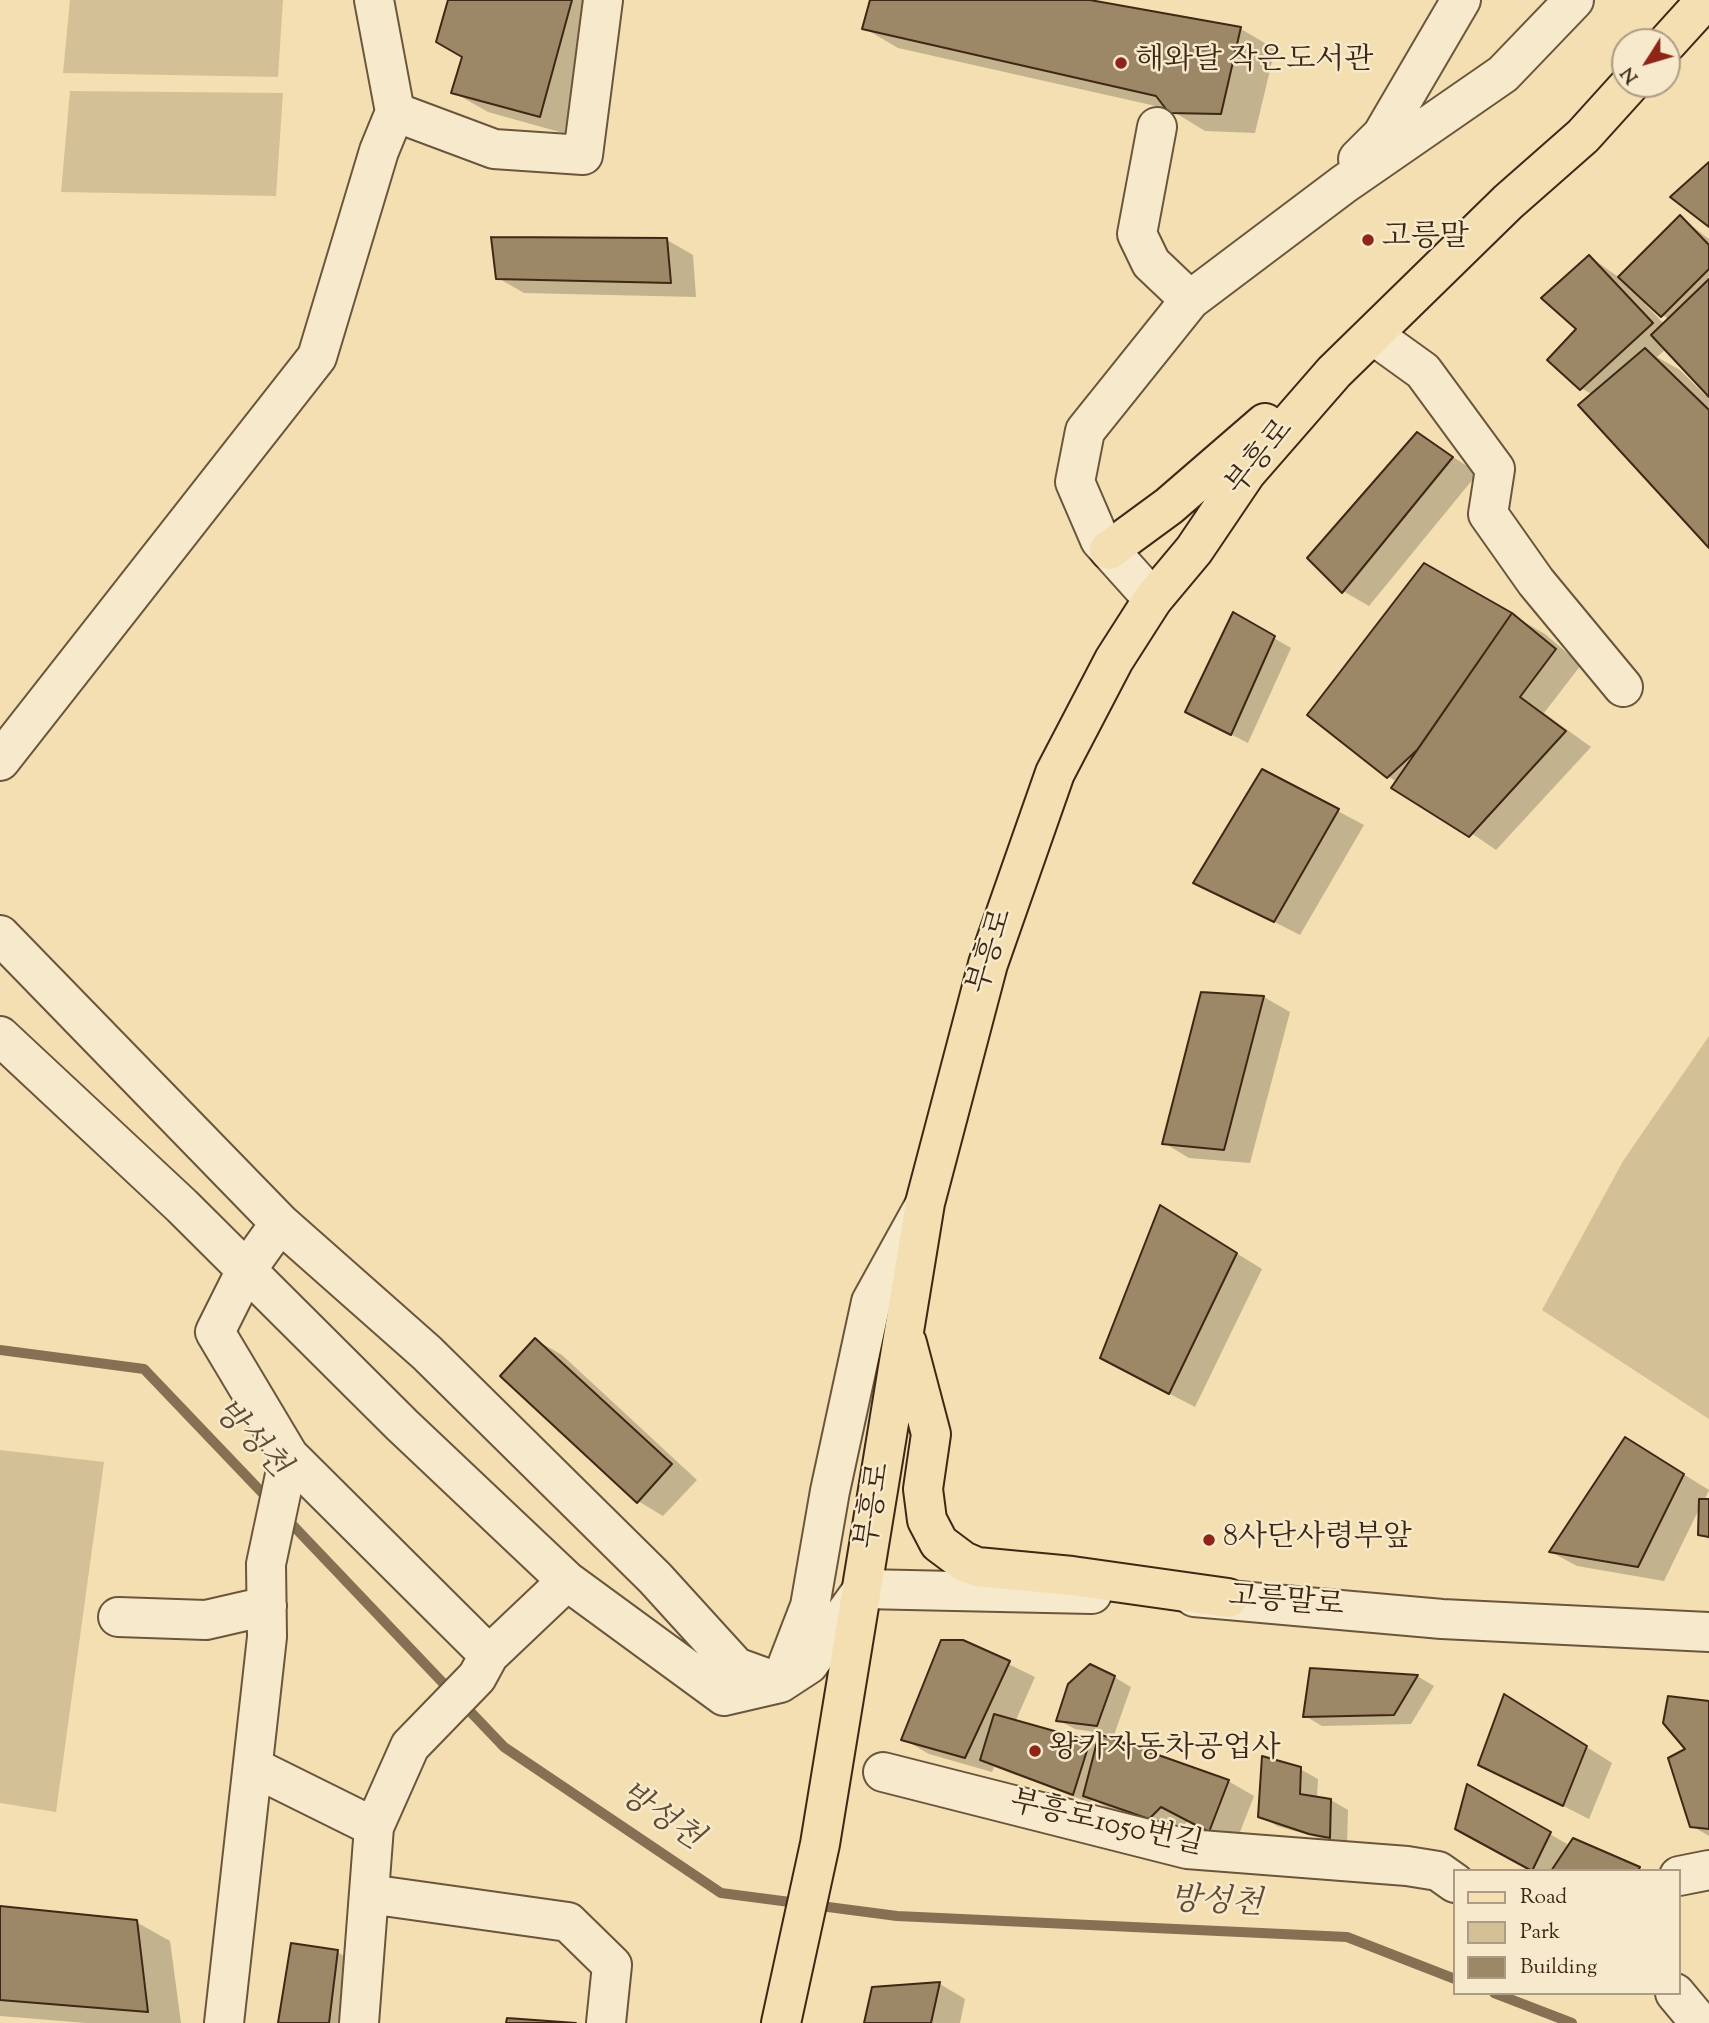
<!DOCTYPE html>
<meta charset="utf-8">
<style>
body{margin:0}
#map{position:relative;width:1709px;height:2023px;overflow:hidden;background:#f3dfb1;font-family:"Sorts Mill Goudy",serif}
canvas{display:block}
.legend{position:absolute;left:1453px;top:1869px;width:228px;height:126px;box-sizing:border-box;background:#f7eacc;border:2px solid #ad9c83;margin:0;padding:9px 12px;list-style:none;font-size:21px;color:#3e2715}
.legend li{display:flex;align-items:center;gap:14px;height:35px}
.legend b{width:35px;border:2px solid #ad9c83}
.north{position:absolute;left:1611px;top:28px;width:70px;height:70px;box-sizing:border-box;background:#f7eacc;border:2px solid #ad9c83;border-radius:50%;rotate:233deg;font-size:19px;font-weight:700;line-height:28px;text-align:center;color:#3e2715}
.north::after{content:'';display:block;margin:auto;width:24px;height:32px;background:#8f2418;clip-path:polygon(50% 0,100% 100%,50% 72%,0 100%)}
</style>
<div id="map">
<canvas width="1709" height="2023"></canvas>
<ul class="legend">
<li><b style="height:9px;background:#f3dfb1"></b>Road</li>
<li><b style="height:19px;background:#d4c096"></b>Park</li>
<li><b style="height:19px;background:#9c8766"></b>Building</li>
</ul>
<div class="north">N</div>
</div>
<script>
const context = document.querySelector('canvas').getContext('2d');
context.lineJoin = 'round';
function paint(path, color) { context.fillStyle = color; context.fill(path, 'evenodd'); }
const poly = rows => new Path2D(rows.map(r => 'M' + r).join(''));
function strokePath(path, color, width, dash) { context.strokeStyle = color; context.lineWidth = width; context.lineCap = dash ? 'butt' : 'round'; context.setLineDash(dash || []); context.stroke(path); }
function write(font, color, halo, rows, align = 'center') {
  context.font = font + ' "Sorts Mill Goudy","Noto Serif KR",serif'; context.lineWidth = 5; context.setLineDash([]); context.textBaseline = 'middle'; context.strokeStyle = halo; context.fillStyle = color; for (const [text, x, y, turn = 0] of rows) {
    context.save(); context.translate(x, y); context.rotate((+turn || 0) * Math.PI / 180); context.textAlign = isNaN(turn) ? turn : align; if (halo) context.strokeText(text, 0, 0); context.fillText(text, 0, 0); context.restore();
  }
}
paint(poly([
 [70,0,283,0,278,77,63,73],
 [70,91,283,93,276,196,61,192],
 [1709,1036,1709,1419,1542,1310,1623,1161],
 [0,1450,104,1462,56,1812,0,1803]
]), '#d4c096');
paint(poly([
 [450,0,611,0,574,136,488,112,453,92,464,56],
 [872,0,1080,0,1241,29,1275,49,1255,133,1205,131,1169,109,898,48,864,28],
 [1680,217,1709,239,1709,545,1593,395,1581,388,1578,329,1590,257,1620,278],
 [1648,302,1669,320,1664,324,1645,304],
 [1666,349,1708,393,1705,395,1680,370,1657,357],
 [667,240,693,255,696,297,524,293,498,278],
 [1417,434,1478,473,1369,606,1343,591],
 [1425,565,1545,634,1581,665,1544,713,1591,747,1496,850,1388,776],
 [1233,614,1291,648,1248,743,1204,721],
 [1262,771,1364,825,1300,935,1196,882],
 [1202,994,1264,997,1290,1012,1250,1163,1189,1158,1164,1143],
 [1186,1222,1262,1269,1195,1407,1128,1372],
 [536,1340,562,1355,697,1480,663,1516,638,1501],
 [1651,1454,1709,1490,1704,1501,1709,1501,1709,1539,1700,1534,1700,1507,1664,1581,1577,1566,1551,1552],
 [963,1642,1035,1677,1015,1722,1228,1781,1254,1796,1235,1845,1188,1821,1176,1833,1111,1810,1092,1799,1091,1803,994,1767,992,1772,929,1754,903,1739],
 [1311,1670,1417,1676,1434,1686,1411,1724,1322,1726,1305,1716],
 [1114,1677,1131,1687,1114,1735,1075,1729,1058,1720],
 [1709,1702,1709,1836,1692,1826,1688,1749],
 [1530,1711,1612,1763,1589,1819,1480,1764],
 [1300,1769,1318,1779,1317,1798,1331,1800,1348,1810,1347,1846,1277,1826,1260,1816],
 [1468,1786,1567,1844,1564,1855,1643,1871,1533,1871,1457,1828],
 [0,1908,136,1922,170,1941,181,2023,86,2023,0,2016],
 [337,1952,363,1967,356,2023,279,2023],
 [940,1984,965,1999,960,2023,865,2023]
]), '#0003');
strokePath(poly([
 [0,1350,144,1369,271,1502],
 [284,1516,504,1747,721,1893,897,1916,1347,1937,1455,1979],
 [1494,1993,1572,2023]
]), '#857053', 10);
const building = poly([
 [448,0,572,0,540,117,451,93,462,57,436,42,448,0],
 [870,0,1090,0,1241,27,1221,114,1169,113,1156,96,862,29,870,0],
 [1709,162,1709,227,1670,197,1709,162],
 [1680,215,1709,245,1709,269,1661,317,1618,277,1680,215],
 [491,237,667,238,671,283,496,279,491,237],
 [1589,255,1653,323,1580,390,1547,360,1576,329,1541,298,1589,255],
 [1709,279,1709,397,1651,335,1709,279],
 [1645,348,1709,410,1709,548,1578,405,1645,348],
 [1417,432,1453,457,1342,593,1307,558,1417,432],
 [1424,563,1512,613,1417,750,1387,778,1307,715,1424,563],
 [1233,612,1275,636,1231,735,1185,712,1233,612],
 [1512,613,1556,649,1520,697,1566,731,1469,837,1391,788,1512,613],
 [1262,769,1339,809,1274,922,1193,883,1262,769],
 [1201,992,1264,996,1224,1150,1162,1144,1201,992],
 [1160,1205,1237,1253,1169,1394,1100,1358,1160,1205],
 [535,1338,672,1464,637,1503,500,1376,535,1338],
 [1625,1437,1684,1474,1638,1567,1549,1552,1625,1437],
 [1699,1499,1709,1499,1709,1537,1698,1535,1699,1499],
 [941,1640,963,1640,1010,1661,965,1758,901,1740,941,1640],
 [1090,1664,1115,1676,1097,1726,1056,1721,1068,1684,1090,1664],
 [1310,1668,1418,1675,1394,1715,1303,1717,1310,1668],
 [1504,1694,1587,1746,1563,1806,1478,1765,1504,1694],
 [1668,1696,1709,1701,1709,1829,1690,1827,1668,1758,1685,1749,1663,1723,1668,1696],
 [994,1714,1090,1741,1073,1795,980,1760,994,1714],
 [1099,1734,1229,1780,1209,1832,1161,1807,1149,1819,1083,1796,1099,1734],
 [1262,1756,1301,1767,1300,1794,1331,1799,1330,1838,1309,1834,1258,1817,1262,1756],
 [1467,1784,1551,1832,1532,1871,1455,1829,1467,1784],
 [1573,1838,1640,1867,1638,1871,1551,1871,1573,1838],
 [0,1906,137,1920,148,2012,0,2000,0,1906],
 [291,1943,338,1950,329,2023,278,2023,291,1943],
 [940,1982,931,2023,864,2023,872,1987,940,1982],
 [507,2018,576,2023,506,2023,507,2018]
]);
paint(building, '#9c8766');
strokePath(building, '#3e2715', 2);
const minor = poly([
 [374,0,395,112],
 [1157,127,1137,234,1151,263,1190,300],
 [1358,159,1382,135,1461,0],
 [1373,335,1423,371,1495,469,1488,514,1536,582,1623,687],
 [1153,599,1100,540,1075,482,1085,431,1190,300,1344,184,1503,74,1574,0],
 [0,761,317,357,379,151,395,112,494,149,583,155,603,0],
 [0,935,280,1223,427,1353,655,1578,736,1667,780,1683],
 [0,1036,182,1206,402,1425,567,1581,724,1696,780,1683,809,1664,863,1589,1092,1594],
 [289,1456,489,1655],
 [1194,1597,1442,1619,1709,1632],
 [118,1617,206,1620,267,1606],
 [783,1676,810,1606,830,1491,871,1302,923,1208],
 [253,1767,374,1827,359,2023],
 [883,1772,1187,1849,1407,1866,1438,1871,1455,1883],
 [374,1827,410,1746,477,1677,489,1655,567,1581],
 [1679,1876,1709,1870],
 [369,1894,568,1922,612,1965,606,2023],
 [1675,1993,1700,2023],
 [224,2023,267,1637,266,1564,289,1456,215,1332,245,1272,280,1223]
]);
const major = poly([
 [1667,43,1706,0],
 [1109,550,1169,506,1265,423],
 [907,1343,931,1434,923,1489,927,1520,939,1543,963,1561,977,1567,1072,1576,1228,1598],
 [781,2023,820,1844,925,1203,988,964,1055,773,1114,660,1153,599,1194,550,1246,473,1334,372,1508,202,1583,136,1630,84]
]);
strokePath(minor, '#6b553c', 42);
strokePath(major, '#3e2715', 42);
strokePath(minor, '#f7eacc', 38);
strokePath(major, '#f3dfb1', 38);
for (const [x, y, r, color] of [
 [1121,63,7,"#8f2418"],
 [1368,240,7,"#8f2418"],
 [1209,1540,7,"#8f2418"],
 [1035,1751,7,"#8f2418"]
]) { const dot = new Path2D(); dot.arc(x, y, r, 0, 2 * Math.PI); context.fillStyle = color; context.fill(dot); strokePath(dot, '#f7eacc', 2.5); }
write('30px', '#3e2715', '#f7eacc', [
 ["해와달 작은도서관",1135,63],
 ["고릉말",1382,240],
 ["8사단사령부앞",1223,1540],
 ["왕카자동차공업사",1049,1751]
], 'left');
write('30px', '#3e2715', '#f7eacc', [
 ["부흥로",1262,459,-51],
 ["부흥로",993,952,-73],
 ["부흥로",876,1506,-81],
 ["고릉말로",1286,1604,5],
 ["부흥로1050번길",1106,1826,13]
]);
write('italic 32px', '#624b34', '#f7eacc', [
 ["방성천",249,1441,46],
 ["방성천",659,1819,34],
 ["방성천",1216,1905,3]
]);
</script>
